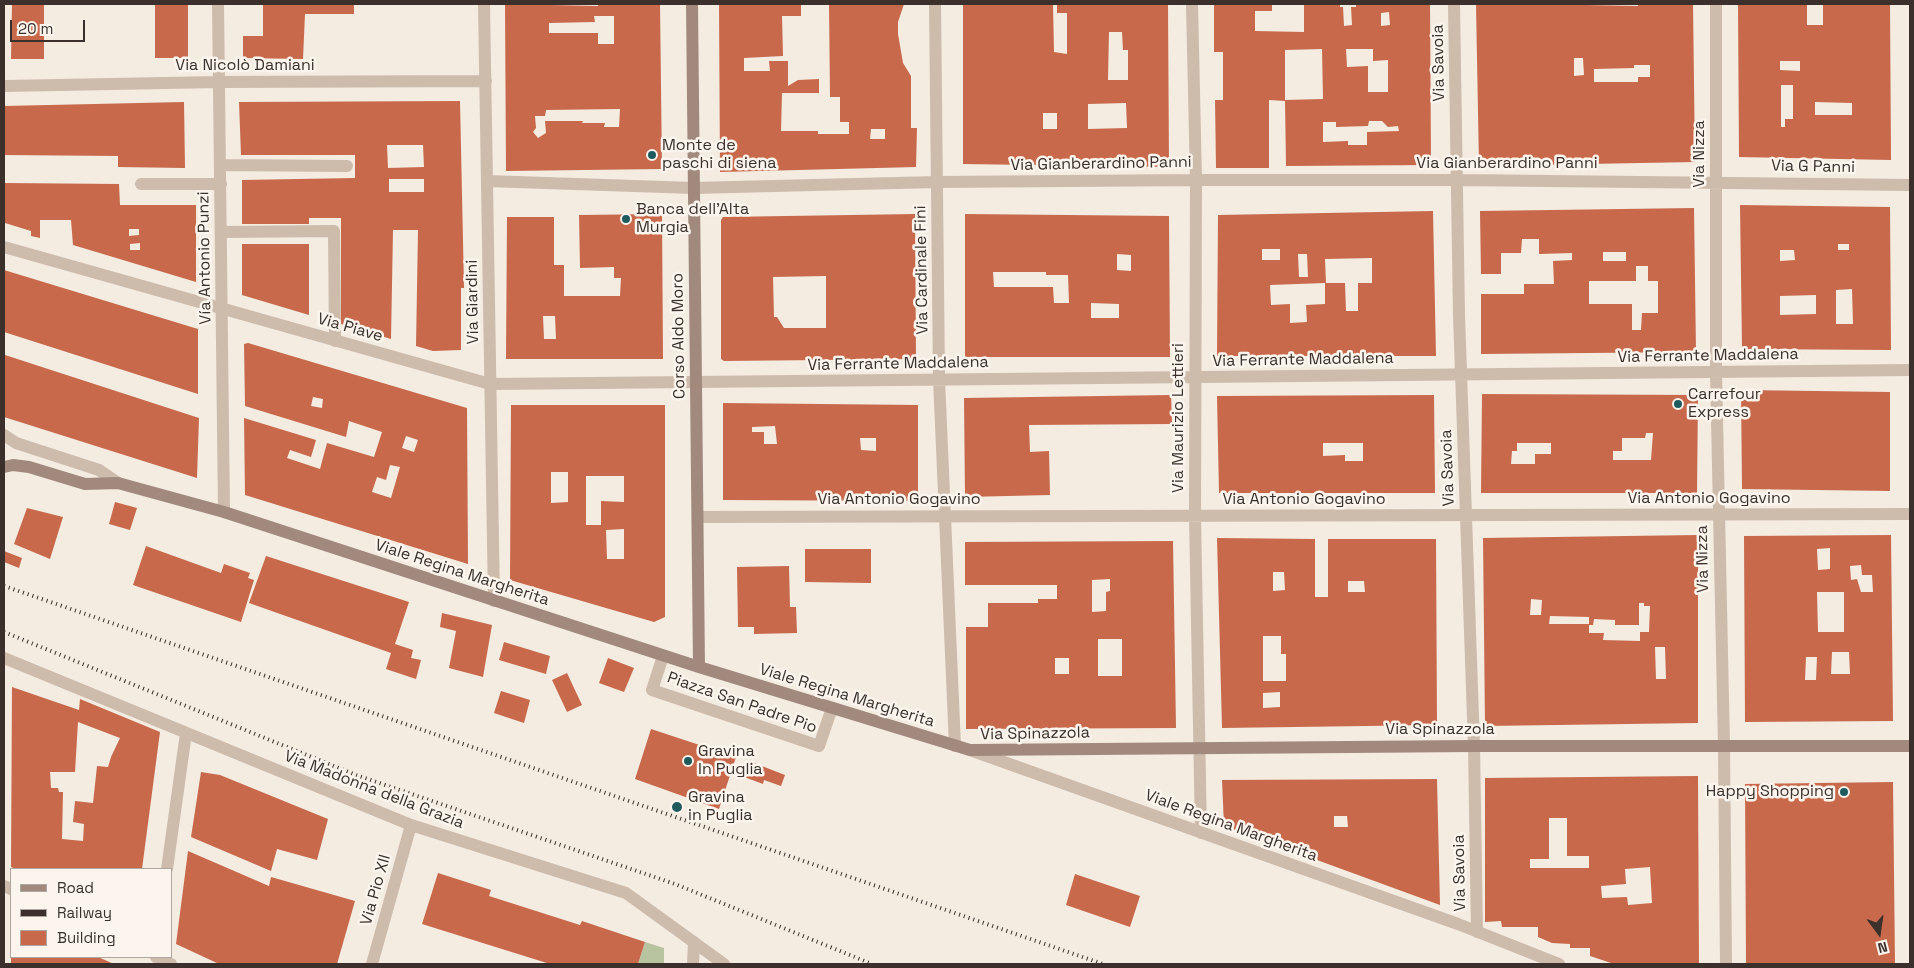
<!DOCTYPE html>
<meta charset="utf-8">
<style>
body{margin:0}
#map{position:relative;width:1914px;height:968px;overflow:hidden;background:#f4ebe1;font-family:"Space Grotesk",sans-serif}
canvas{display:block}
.frame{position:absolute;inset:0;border:5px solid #3b302b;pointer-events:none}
.legend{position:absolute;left:10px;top:868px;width:162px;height:90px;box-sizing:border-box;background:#fbf5ee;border:1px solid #aea6a0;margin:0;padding:6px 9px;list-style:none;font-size:15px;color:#3b302b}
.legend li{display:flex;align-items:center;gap:10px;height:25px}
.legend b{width:25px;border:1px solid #aea6a0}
.north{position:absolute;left:1854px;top:908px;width:50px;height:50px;-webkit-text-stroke:4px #fbf5ee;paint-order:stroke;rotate:166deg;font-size:14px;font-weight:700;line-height:20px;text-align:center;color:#3b302b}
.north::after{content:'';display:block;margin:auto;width:18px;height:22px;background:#3b302b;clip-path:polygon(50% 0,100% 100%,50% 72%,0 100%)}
.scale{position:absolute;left:10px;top:20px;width:75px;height:22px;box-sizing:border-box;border:2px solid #3b302b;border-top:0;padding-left:6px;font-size:15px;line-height:18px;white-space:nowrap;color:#3b302b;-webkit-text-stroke:4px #fbf5ee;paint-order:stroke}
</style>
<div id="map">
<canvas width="1914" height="968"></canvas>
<div class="frame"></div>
<ul class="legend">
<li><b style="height:6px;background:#a18a7d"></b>Road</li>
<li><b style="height:6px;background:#3b302b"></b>Railway</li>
<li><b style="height:14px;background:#c8694b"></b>Building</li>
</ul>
<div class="north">N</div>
<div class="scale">20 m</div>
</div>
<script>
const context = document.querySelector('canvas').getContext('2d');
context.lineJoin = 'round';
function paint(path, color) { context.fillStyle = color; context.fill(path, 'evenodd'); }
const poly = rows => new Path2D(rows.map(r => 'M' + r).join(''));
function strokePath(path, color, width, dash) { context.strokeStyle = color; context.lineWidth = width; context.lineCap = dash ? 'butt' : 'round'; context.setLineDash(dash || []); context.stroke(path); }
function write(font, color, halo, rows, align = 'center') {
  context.font = font + ' "Space Grotesk",sans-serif'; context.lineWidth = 5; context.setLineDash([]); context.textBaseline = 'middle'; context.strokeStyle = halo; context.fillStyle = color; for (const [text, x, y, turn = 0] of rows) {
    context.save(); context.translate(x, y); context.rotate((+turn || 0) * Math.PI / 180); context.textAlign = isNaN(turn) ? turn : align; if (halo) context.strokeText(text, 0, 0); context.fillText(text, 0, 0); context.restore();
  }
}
paint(poly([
 [645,942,664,948,664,964,638,964]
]), '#b8c4a0');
paint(poly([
 [12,4,44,4,44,59,11,59],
 [155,4,188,4,188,58,155,58],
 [263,4,354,4,354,14,305,14,303,59,243,58,243,36,263,36],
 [505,4,598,6,598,4,660,4,662,169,506,171],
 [594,16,614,16,614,44,598,44,598,33,549,33,549,23,595,22],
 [620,109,619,127,604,127,605,123,582,123,583,121,545,121,546,133,538,138,533,132,536,128,535,116,545,116,546,110],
 [719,4,801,4,801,16,782,16,783,56,744,58,744,71,770,71,769,61,788,61,788,86,798,80,819,79,819,93,782,93,781,131,818,131,818,134,849,134,849,122,840,122,840,97,830,97,829,4,904,4,898,22,898,34,903,63,911,76,911,128,917,128,916,167,720,172],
 [871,129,885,129,885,139,870,139],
 [963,4,1053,4,1054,52,1067,54,1067,13,1057,13,1057,4,1168,4,1169,167,963,164],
 [1109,32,1122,32,1123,50,1128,50,1128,80,1108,80],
 [1126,103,1127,128,1088,129,1088,104],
 [1043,113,1057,113,1057,129,1043,129],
 [1214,4,1272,4,1272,11,1255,11,1255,31,1304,32,1304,4,1340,4,1340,7,1343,7,1344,26,1352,25,1351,7,1356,7,1356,4,1430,4,1431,165,1286,166,1285,101,1269,100,1269,168,1216,168,1215,100,1223,100,1223,52,1214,52],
 [1389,12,1390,25,1381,26,1381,13],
 [1322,49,1323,99,1285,100,1285,50],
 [1346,49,1373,49,1373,61,1388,60,1388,92,1368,92,1368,66,1347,67],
 [1369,121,1382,121,1388,127,1398,126,1399,131,1367,132,1367,145,1348,145,1348,141,1323,142,1323,122,1336,122,1336,127,1368,126],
 [1476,4,1586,4,1586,5,1638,6,1638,4,1693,4,1695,162,1479,166],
 [1574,58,1583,58,1584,75,1574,76],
 [1634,65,1650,65,1650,77,1638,77,1638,82,1594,82,1594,69,1634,68],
 [1738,4,1807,4,1807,25,1823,25,1823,4,1890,4,1891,160,1739,157],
 [1780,61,1800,61,1800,71,1780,70],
 [1781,85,1793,85,1793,119,1785,119,1785,127,1781,127],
 [1815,102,1852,103,1852,115,1815,115],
 [460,101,464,288,461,288,461,350,433,351,416,346,418,230,393,230,391,339,341,324,341,218,309,218,309,224,242,224,242,180,355,178,355,155,241,155,239,102],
 [387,145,423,145,424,167,388,168],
 [389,179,424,179,424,192,389,192],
 [184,102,185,168,118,167,118,156,4,155,4,106],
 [5,183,119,184,120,205,196,205,196,282,73,245,71,220,40,220,40,238,31,236,31,231,5,223],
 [129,229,139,229,139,235,129,236],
 [140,243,140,250,130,250,130,244],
 [1740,205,1890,207,1891,350,1742,349],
 [1838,244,1849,244,1849,250,1838,250],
 [1780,250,1794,250,1795,260,1780,261],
 [1852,289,1853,324,1836,324,1836,290],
 [1816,295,1816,314,1780,315,1780,296],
 [1694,208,1696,352,1481,354,1481,294,1524,294,1524,284,1554,284,1553,261,1572,260,1572,253,1539,254,1539,239,1522,239,1521,253,1501,253,1501,274,1481,274,1480,211],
 [1603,252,1626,252,1626,261,1603,261],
 [1636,266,1648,266,1648,281,1658,281,1658,313,1642,313,1641,330,1632,330,1632,304,1589,304,1589,281,1636,281],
 [1433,211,1436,356,1217,356,1218,215],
 [1262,249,1280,249,1280,260,1262,260],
 [1298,254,1307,254,1308,277,1299,277],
 [1372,258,1372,283,1358,283,1358,311,1346,311,1345,283,1326,283,1325,259],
 [1325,283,1325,304,1306,305,1307,322,1290,323,1290,304,1271,305,1270,285],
 [662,214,663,359,506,359,507,217,554,217,554,265,564,265,564,296,620,296,621,278,614,278,614,267,580,268,579,215],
 [543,316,555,316,556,339,544,339],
 [915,214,916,359,724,361,721,359,721,220,723,217],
 [826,276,826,328,784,328,777,317,774,317,773,277],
 [965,214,1169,216,1170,357,965,357],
 [1117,254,1131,255,1131,271,1117,270],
 [993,272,1046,272,1046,275,1068,275,1069,303,1054,303,1053,287,994,287],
 [1091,303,1119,304,1119,318,1091,318],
 [242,244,309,244,309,315,242,295],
 [4,270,198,329,198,394,4,332],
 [248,343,467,408,468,564,245,495,244,418,316,440,311,457,290,450,287,458,320,469,327,443,374,457,382,432,349,421,346,437,245,406,244,344],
 [313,397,323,399,322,408,311,406],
 [406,436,418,440,414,452,402,448],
 [390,465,400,467,391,498,372,492,377,477,386,480],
 [5,355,199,418,197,478,4,417],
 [1741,390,1890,392,1890,491,1742,489],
 [1482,394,1698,395,1697,493,1481,493],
 [1646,433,1653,433,1651,460,1613,460,1613,451,1622,451,1622,438,1645,438],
 [1517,443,1551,443,1551,454,1535,454,1535,464,1511,464,1512,451,1517,451],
 [1171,395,1172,424,1029,425,1030,452,1049,451,1050,495,965,497,964,398],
 [1434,395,1435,493,1219,493,1217,396],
 [1323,443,1363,443,1363,461,1345,461,1345,455,1323,456],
 [723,403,918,405,918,501,723,500],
 [775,426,777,444,764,444,764,432,752,432,752,427],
 [860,438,876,438,876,451,861,450],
 [511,405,665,405,665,617,654,622,510,580],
 [551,472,568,472,568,502,551,503],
 [586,476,624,476,624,502,601,501,601,525,586,525],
 [624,529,624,559,607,559,606,530],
 [115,502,137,508,130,530,109,524],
 [27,508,63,517,50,559,14,544],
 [1698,535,1698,723,1485,726,1483,538],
 [1531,599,1542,600,1541,615,1530,615],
 [1639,603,1644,603,1644,606,1650,606,1649,632,1640,632,1640,641,1603,640,1604,633,1589,633,1589,625,1593,625,1594,619,1615,620,1615,625,1639,625],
 [1550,616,1589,617,1589,624,1549,624],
 [1655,647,1665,647,1666,679,1656,679],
 [1891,535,1893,721,1745,722,1744,536],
 [1830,548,1830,569,1818,570,1817,549],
 [1861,565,1862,575,1872,575,1873,592,1861,592,1857,579,1851,580,1850,566],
 [1817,592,1844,592,1844,632,1818,632],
 [1832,652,1849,652,1850,674,1831,674],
 [1806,657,1817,657,1816,680,1805,680],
 [1217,538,1315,539,1315,597,1328,597,1328,539,1436,539,1437,725,1222,728],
 [1273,572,1284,572,1285,590,1273,591],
 [1348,581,1364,581,1365,592,1348,592],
 [1263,636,1281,636,1281,654,1286,654,1286,681,1263,681],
 [1280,692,1280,707,1263,708,1263,693],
 [1173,541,1176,728,966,729,966,627,988,627,988,603,1038,603,1038,599,1057,599,1057,585,965,585,965,542],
 [1110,579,1110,591,1106,592,1106,611,1092,612,1092,580],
 [1098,639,1122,639,1122,676,1098,676],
 [1055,658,1069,658,1069,674,1055,674],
 [146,546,221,573,224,564,250,573,248,578,254,580,241,622,133,585],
 [805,549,871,549,871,583,805,582],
 [4,551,22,558,19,568,4,562],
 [266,556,409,602,395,644,413,650,411,658,421,660,416,679,386,669,391,653,249,603],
 [789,566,790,607,796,607,797,633,754,634,754,627,738,627,737,567],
 [442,613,492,625,483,677,449,668,456,631,440,627],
 [504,642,550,656,546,674,499,660],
 [608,658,634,668,624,692,599,683],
 [567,673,582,705,567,712,552,680],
 [12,687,79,710,80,699,160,732,142,869,16,869,11,867],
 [78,722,120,738,111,757,108,767,97,766,93,803,75,801,73,822,84,824,83,841,62,839,63,792,59,792,58,788,51,788,50,772,75,772],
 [501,691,530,700,524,723,494,713],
 [651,729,736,757,719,809,635,779],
 [749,761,785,775,781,786,764,780,763,784,744,777],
 [201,772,220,775,328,819,317,860,277,849,271,871,191,837],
 [1698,776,1699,964,1614,964,1590,956,1590,948,1570,948,1570,944,1552,943,1538,937,1538,927,1502,927,1501,921,1485,922,1485,778],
 [1549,818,1567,818,1567,856,1589,856,1589,868,1530,868,1530,859,1549,859],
 [1650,867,1652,903,1628,905,1627,897,1602,898,1601,886,1626,884,1625,869],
 [1437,779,1440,905,1224,826,1222,780],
 [1334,816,1347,816,1348,827,1334,827],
 [1893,782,1895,964,1746,964,1745,784],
 [188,851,269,886,271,877,355,901,337,964,219,964,176,944],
 [438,873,491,890,489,896,580,925,582,921,645,942,638,964,550,964,422,924],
 [1075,874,1140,896,1130,927,1066,905],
 [11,957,98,957,114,964,11,964]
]), '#c8694b');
strokePath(poly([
 [218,4,224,512],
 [484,4,494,601],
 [935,4,939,379,955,746],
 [1192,4,1196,180,1195,516,1201,833],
 [1454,4,1459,315,1474,746,1477,932],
 [1716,4,1716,372,1724,746,1726,964],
 [4,86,219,82,486,81],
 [220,165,347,166],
 [487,181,693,188,937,182,1196,180,1458,180,1910,185],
 [141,184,221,184],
 [221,232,334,231,335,341],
 [4,247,490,384,1910,370],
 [4,435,16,443,99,470,118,483],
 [698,517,1910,514],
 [663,656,652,690,819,746,832,708],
 [4,658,411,825,626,893,724,964],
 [970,750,1458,924,1559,964],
 [167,869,186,733],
 [4,886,11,889],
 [156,957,171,964],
 [372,964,411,825],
 [693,964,694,942]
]), '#cdbbac', 12);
strokePath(poly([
 [692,4,699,667],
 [4,467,13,465,29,467,85,484,118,483,224,512,699,667,970,750,1474,746,1910,746]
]), '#a18a7d', 12);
strokePath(poly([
 [4,586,1103,964],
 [4,632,356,775,675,884,872,964]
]), '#3b302b', 4, [1, 4]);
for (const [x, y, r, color] of [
 [652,155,5,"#1f5a5e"],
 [626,219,5,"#1f5a5e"],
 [1678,404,5,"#1f5a5e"],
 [688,761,5,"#1f5a5e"],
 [1844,792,5,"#1f5a5e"],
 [677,807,6,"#1f5a5e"]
]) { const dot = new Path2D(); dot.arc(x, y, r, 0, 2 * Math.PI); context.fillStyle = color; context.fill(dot); strokePath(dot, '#fbf5ee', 2); }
write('16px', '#3b302b', '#fbf5ee', [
 ["Via Savoia",1439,63,-91],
 ["Via Nicolò Damiani",245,66],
 ["Via Nizza",1700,154,-90],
 ["Via Gianberardino Panni",1101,164,-1],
 ["Via Gianberardino Panni",1507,164],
 ["Via G Panni",1813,167,1],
 ["Vía Antonio Punzi",205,258,-91],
 ["Via Cardinale Fini",922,270,-91],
 ["Via Giardini",473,302,-91],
 ["Via Piave",350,328,16],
 ["Corso Aldo Moro",679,336,-91],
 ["Via Ferrante Maddalena",1708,356,-1],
 ["Via Ferrante Maddalena",1303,360,-1],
 ["Via Ferrante Maddalena",898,364,-1],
 ["Via Maurizio Lettieri",1179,418,-90],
 ["Via Savoia",1448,468,-92],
 ["Via Antonio Gogavino",1709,499],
 ["Via Antonio Gogavino",899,500],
 ["Via Antonio Gogavino",1304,500],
 ["Via Nizza",1703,559,-91],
 ["Viale Regina Margherita",462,573,18],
 ["Viale Regina Margherita",847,696,17],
 ["Piazza San Padre Pio",742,703,19],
 ["Via Spinazzola",1440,730],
 ["Via Spinazzola",1035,734,-1],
 ["Via Madonna della Grazia",374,790,21],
 ["Viale Regina Margherita",1231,826,20],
 ["Via Savoia",1460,873,-91],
 ["Via Pio XII",376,890,-74]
]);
write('16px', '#3b302b', '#fbf5ee', [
 ["Monte de",662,146],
 ["paschi di siena",662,164],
 ["Banca dell'Alta",636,210],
 ["Murgia",636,228],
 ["Carrefour",1688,395],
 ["Express",1688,413],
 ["Gravina",698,752],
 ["In Puglia",698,770],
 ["Happy Shopping",1834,792,"right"],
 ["Gravina",688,798],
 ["in Puglia",688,816]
], 'left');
</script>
